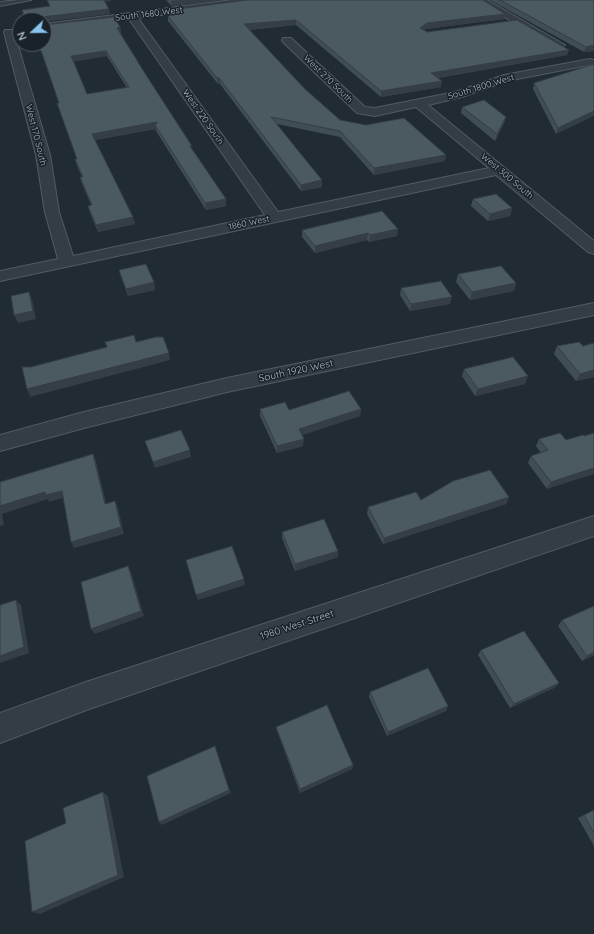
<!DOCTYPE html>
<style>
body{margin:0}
#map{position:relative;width:594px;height:934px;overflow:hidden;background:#202c32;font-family:Quicksand,sans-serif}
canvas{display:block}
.north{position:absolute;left:12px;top:12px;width:40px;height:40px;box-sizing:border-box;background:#192228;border:1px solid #545e65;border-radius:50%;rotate:248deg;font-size:11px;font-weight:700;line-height:16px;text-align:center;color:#adb9c0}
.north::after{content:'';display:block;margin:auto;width:14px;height:18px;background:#87c3ec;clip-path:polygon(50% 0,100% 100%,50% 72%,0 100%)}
</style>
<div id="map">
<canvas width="594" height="934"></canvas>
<div class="north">N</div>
</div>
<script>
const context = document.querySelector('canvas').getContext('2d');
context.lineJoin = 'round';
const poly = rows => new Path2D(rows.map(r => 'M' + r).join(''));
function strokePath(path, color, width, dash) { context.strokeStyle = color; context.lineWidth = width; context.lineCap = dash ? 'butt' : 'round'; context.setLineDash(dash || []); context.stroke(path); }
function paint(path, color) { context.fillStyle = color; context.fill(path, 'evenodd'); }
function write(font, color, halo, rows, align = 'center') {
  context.font = font + ' Quicksand,sans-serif'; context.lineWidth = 3; context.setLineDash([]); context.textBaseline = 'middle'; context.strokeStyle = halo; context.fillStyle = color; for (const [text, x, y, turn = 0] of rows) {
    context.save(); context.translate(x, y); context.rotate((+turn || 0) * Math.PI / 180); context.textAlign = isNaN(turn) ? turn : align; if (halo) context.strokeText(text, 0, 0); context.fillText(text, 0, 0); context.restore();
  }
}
const lane = poly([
 [18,0,31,0,0,6,0,2,18,0]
]);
const street = poly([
 [232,0,258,0,253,3,138,18,278,212,489,168,416,107,375,116,357,113,283,42,282,40,283,38,291,38,365,107,375,108,455,92,504,75,590,59,594,60,594,64,507,81,462,97,428,105,594,241,594,254,588,252,496,175,0,281,0,271,58,259,45,212,36,155,4,32,5,30,13,30,14,32,50,155,59,212,73,256,265,215,129,19,44,30,44,24,232,0],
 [475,0,487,0,565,45,560,48,556,47,475,0],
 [594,303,594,315,227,392,84,428,0,451,0,435,84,412,227,378,594,303],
 [594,516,594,536,89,709,0,743,0,713,89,681,594,516]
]);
strokePath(lane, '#515b61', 2);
strokePath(street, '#515b61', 2);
paint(lane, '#343d43');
paint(street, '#343d43');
paint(poly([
 [166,0,220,0,172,6],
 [490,0,594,0,594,51,584,52],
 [178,9,505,14,504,19,426,29,424,30,427,32,569,50,567,55,438,78,441,87,381,97,296,25,249,30,305,89,340,120,445,161,374,175,340,137,277,124,322,187,301,191,220,84,218,84,168,21,168,16,179,14],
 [120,27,121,33,120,33,192,150,226,199,226,206,206,210,156,131,156,129,95,140,135,224,98,232,90,213,88,206,91,205,82,184,80,177,82,177,77,166,75,159,77,159,59,109,57,103,59,103,39,46,35,46,35,44,44,44],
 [107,56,127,88,87,94,74,61],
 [594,64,556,134,533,89,534,83],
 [462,107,506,117,504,123,495,141,461,113],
 [473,199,512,208,510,216,488,221,471,206],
 [398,229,397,236,369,242,367,240,315,253,302,237,302,230],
 [119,270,154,282,155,290,128,296,121,277],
 [458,274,516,283,514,291,470,300,456,282],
 [401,288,450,304,410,311,400,295],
 [557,346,594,377,576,381,554,354],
 [464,369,525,384,475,396,462,376],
 [260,409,289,410,361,409,360,416,302,435,303,446,277,453,260,416],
 [583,435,547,489,528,463,531,456,541,453,536,446,539,439,566,440],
 [509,497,506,504,383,544,367,514,368,507,421,500],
 [282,532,338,551,338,557,295,571,282,538],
 [594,606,594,655,582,661,558,626,562,620],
 [481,650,559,683,554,688,510,708,478,655],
 [370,692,448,706,446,711,387,736,369,697],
 [276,727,353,765,352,769,300,793,277,731],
 [594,810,594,846,578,818]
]), '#404d53');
paint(poly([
 [102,0,111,0,111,1,103,2],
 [178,0,220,0,172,6,171,1],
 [109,9,110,14,44,22,44,20,42,20,42,17],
 [505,14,504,19,426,29,420,34,420,28,427,23],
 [296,20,296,25,245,30,244,24],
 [120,27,121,33,118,33,117,28],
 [35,44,38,44,39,46,35,46],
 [594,45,594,51,584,52,586,47],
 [569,50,567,55,430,79,431,73],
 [106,51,107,56,73,62,71,56],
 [217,78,219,78,220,84,218,84],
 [442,81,441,87,381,97,381,91],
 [594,111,594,116,556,134,558,128],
 [506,117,504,123,495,141,497,134],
 [157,122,158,128,155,125,156,129,94,140,92,134],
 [446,155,445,161,374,175,374,168],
 [322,180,322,187,301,191,301,185],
 [226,199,226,206,206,210,205,203],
 [512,208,510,216,488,221,490,214],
 [133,217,135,224,98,232,96,225],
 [398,229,397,236,369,242,370,235],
 [368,233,367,240,315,253,315,246],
 [154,282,155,290,128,296,126,289],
 [516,283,514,291,470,300,472,292],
 [29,292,32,299,36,319,18,323,14,315],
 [452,297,450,304,410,311,411,304],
 [169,353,170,360,30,397,27,389],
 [594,370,594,377,576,381,580,374],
 [528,376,525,384,475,396,478,389],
 [361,409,360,416,299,436,299,429],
 [304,439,303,446,277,453,277,446],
 [190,450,191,457,155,468,153,462],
 [93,454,96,461,108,511,105,504],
 [594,468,594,474,547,489,551,482],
 [62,491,65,497,49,502,48,499,2,514,4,525,0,526,0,506,45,492],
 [509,497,506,504,383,544,384,538],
 [115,501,118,508,124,534,74,548,71,542],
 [338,551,338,557,295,571,295,564],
 [128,566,131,572,144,616,95,634,91,629],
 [244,579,245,585,198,600,196,595],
 [16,600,21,605,29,653,0,663,0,656],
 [594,652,594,655,582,661,587,656],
 [559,683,554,688,510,708,514,704],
 [448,706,446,711,387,736,388,732],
 [216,750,231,793,162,825,159,822],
 [353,765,352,769,300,793,300,789],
 [103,792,108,796,124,877,40,914,32,912]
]), '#343e44');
const building = poly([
 [47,0,104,0,109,9,42,17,42,20,26,20,22,10,50,6,47,0],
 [247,0,483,0,505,14,427,23,420,28,427,32,517,20,569,50,431,73,442,81,381,91,296,20,244,24,305,89,340,120,366,125,404,118,446,155,374,168,340,131,271,117,322,180,301,185,219,78,217,78,168,16,182,13,178,9,247,0],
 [500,0,594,0,594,45,586,47,500,0],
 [114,17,120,27,117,28,146,75,192,146,190,146,226,199,205,203,155,125,157,123,157,122,92,134,133,217,96,225,88,206,92,205,80,177,83,177,75,159,77,159,57,103,59,103,39,44,44,44,44,25,114,17],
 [106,51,129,87,87,94,71,56,106,51],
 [594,64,594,111,558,128,534,83,594,64],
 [484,100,506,117,497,134,462,107,484,100],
 [496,194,512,208,490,214,473,199,496,194],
 [382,211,398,229,370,235,368,233,315,246,302,230,382,211],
 [146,264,154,282,126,289,119,270,146,264],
 [501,266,516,283,472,292,458,274,501,266],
 [441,281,452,297,411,304,401,288,441,281],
 [29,292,33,311,14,315,11,296,29,292],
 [134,335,136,342,156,337,163,337,169,353,27,389,22,367,31,367,107,347,105,342,134,335],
 [579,342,583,346,594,343,594,370,580,374,557,346,579,342],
 [513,357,528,376,478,389,464,369,513,357],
 [349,391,361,409,299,429,304,439,277,446,260,409,285,402,289,410,349,391],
 [181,430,190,450,153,462,145,441,181,430],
 [560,433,566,440,583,435,584,436,594,433,594,468,551,482,531,456,548,450,539,439,560,433],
 [93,454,105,504,115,501,121,527,71,542,62,491,46,495,45,492,0,506,0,482,93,454],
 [490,470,509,497,384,538,368,507,416,492,421,500,453,481,490,470],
 [324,519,338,551,295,564,282,532,324,519],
 [232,546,244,579,196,595,186,560,232,546],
 [128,566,141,611,91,629,81,582,128,566],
 [16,600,24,647,0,656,0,605,16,600],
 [594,606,594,652,587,656,562,620,594,606],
 [524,631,559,683,514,704,481,650,524,631],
 [428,668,448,706,388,732,370,692,428,668],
 [327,705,353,765,300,789,276,727,327,705],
 [215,746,229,790,159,822,147,776,215,746],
 [103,792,118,875,32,912,25,841,66,823,63,808,103,792],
 [594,810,594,833,584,815,594,810]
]);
paint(building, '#4b5961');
strokePath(building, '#343e44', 1);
write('9px', '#adb9c0', '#192228', [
 ["South 1680 West",149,14,-7],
 ["West 270 South",328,79,44],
 ["South 1800 West",481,87,-17],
 ["West 220 South",203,117,55],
 ["West 170 South",36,135,76],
 ["West 300 South",507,176,40],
 ["1860 West",249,223,-12]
]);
write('10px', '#adb9c0', '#192228', [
 ["South 1920 West",296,371,-12],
 ["1980 West Street",297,625,-18]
]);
</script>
